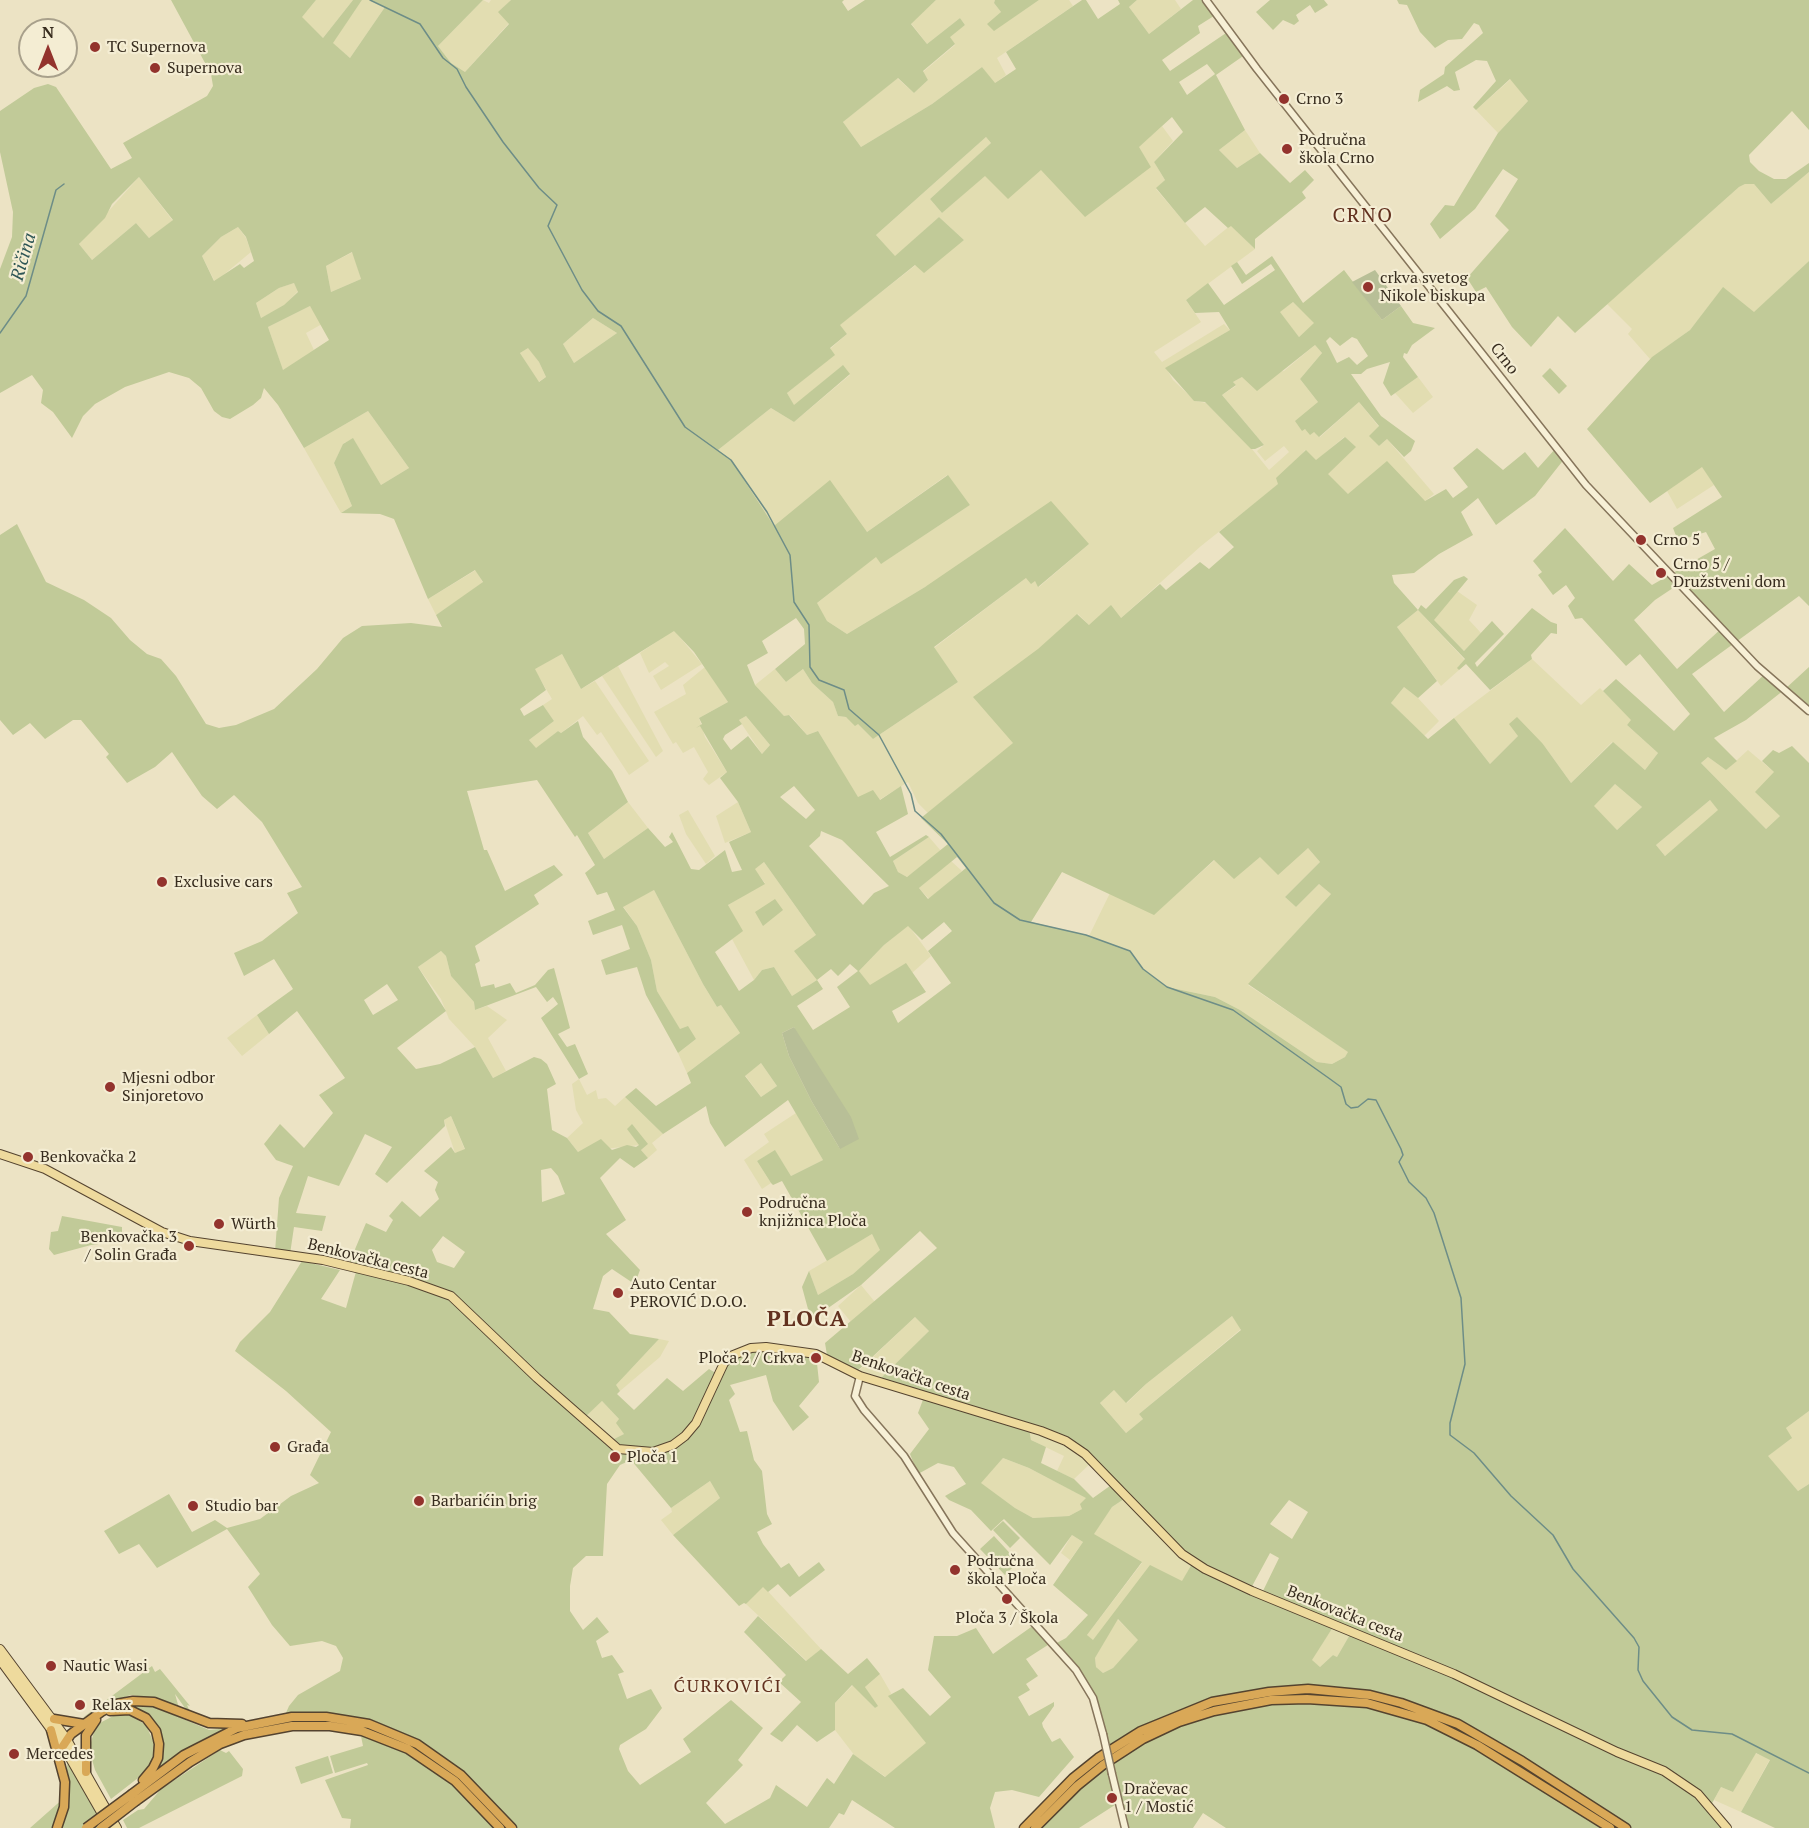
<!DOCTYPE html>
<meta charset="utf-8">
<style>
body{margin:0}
#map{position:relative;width:1809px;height:1828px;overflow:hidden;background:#ece3c4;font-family:"PT Serif",serif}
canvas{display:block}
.north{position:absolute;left:18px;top:18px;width:60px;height:60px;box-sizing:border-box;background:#f4edd3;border:2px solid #a8a08b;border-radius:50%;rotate:0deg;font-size:16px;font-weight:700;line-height:24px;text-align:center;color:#372c1e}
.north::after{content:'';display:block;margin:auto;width:21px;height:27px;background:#93332d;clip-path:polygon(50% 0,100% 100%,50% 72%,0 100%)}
</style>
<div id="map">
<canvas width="1809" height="1828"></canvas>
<div class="north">N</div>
</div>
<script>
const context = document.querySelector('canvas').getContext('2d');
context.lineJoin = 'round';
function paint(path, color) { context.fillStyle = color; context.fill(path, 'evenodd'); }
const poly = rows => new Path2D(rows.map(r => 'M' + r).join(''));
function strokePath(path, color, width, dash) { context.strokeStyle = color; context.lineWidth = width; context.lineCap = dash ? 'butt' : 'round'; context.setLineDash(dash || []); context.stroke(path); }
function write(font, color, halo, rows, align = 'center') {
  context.font = font + ' "PT Serif",serif'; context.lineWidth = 4.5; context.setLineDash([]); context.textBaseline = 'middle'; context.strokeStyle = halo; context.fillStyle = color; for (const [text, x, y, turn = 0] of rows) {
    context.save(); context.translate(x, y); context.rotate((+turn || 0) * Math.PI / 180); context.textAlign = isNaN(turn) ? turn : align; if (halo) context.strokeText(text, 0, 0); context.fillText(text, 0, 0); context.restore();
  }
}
paint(poly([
 [316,0,353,0,323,38,301,17],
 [362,0,370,0,385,7,350,58,332,43],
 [483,0,489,3,491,0,511,0,499,12,509,23,465,72,451,63,438,46],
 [936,0,995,0,994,3,1001,12,994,30,1039,0,1069,0,1073,6,997,58,1006,75,994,84,982,67,932,104,861,147,843,122,897,78,914,93,928,80,923,72,955,45,949,36,965,25,960,18,927,44,911,23],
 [1137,0,1175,0,1181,9,1149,34,1129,7],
 [1511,79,1528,101,1498,133,1476,110],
 [1162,126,1173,141,1154,162,1165,180,1156,189,1205,246,1231,225,1255,249,1186,300,1201,322,1154,352,1162,362,1224,324,1230,330,1166,368,1173,380,1195,401,1206,403,1252,449,1269,470,1289,452,1284,446,1265,461,1257,451,1264,445,1222,395,1236,386,1233,382,1242,377,1284,371,1315,345,1322,353,1300,379,1318,402,1304,429,1314,432,1320,437,1359,402,1379,427,1370,436,1379,446,1387,439,1434,494,1425,501,1348,494,1327,474,1355,447,1344,437,1316,461,1305,450,1279,484,1201,546,1121,618,1090,626,1078,614,1039,649,1014,743,928,813,918,803,908,782,879,800,858,798,818,731,807,735,790,715,784,716,755,685,775,669,786,682,803,669,812,683,833,702,838,716,846,717,858,724,873,739,958,682,934,648,1026,578,1035,581,1039,587,1089,544,925,587,847,634,827,621,816,604,876,556,882,563,970,505,947,475,867,532,774,526,749,488,718,450,771,408,794,422,850,375,842,366,794,406,787,393,834,355,830,349,847,334,839,325,916,265,964,240,939,217,895,257,876,235,986,137,991,143,930,199,942,213,985,175,1041,170,1151,167,1138,147],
 [1245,130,1260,153,1237,168,1219,150],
 [1809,172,1809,261,1754,313,1723,288,1690,330,1650,359,1628,334,1632,329,1607,304,1739,187,1745,184,1754,184,1771,204],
 [139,177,173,221,149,238,136,223,92,260,79,244],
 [238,227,246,238,251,252,215,282,202,256,221,237],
 [353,252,361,279,331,292,326,266],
 [294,283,298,291,284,306,261,318,256,303,279,288],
 [1293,302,1315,323,1299,337,1279,312],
 [310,306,322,324,306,333,314,350,283,371,268,327],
 [593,318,617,333,574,363,563,344],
 [528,347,539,362,546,377,538,382,520,353],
 [1418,377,1433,397,1413,413,1395,393],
 [368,411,409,468,381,485,353,439,344,443,334,463,352,506,341,513,304,448],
 [1702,466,1714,485,1677,509,1667,491],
 [476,570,483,583,436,615,428,599],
 [1457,591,1477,605,1469,620,1481,633,1464,651,1433,620],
 [1418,610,1465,660,1458,667,1459,670,1441,686,1397,627],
 [674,630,702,664,661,690,653,676,669,666,665,662,649,673,640,653],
 [562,654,581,689,595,681,649,761,629,775,601,732,597,735,583,716,561,733,558,731,536,749,529,740,554,721,543,705,552,699,534,669],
 [1532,659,1581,705,1600,688,1632,720,1627,725,1658,753,1645,770,1612,742,1571,783,1543,744,1519,735,1490,764,1454,718],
 [618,666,663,751,656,757,602,676],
 [705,667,728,702,699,718,705,737,727,772,709,785,703,779,708,772,694,747,683,753,676,742,673,744,654,712,686,694,683,685],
 [1404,687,1418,698,1439,721,1424,736,1391,703],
 [746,716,770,745,762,754,739,720],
 [1748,750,1774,772,1780,816,1766,829,1701,763,1708,757,1726,770],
 [1615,784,1642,807,1617,830,1593,806],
 [1710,800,1719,810,1665,856,1656,845],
 [628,802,648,828,604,859,588,833],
 [738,802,751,832,725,843,716,816],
 [688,810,715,856,706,864,686,834,679,815],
 [929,837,941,851,907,877,898,872,893,861],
 [1308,848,1320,862,1285,897,1296,907,1319,884,1331,894,1248,985,1349,1052,1345,1057,1332,1064,1317,1062,1240,1010,1215,997,1167,987,1143,969,1130,951,1089,936,1110,893,1154,914,1215,860,1260,857],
 [951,861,962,871,929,899,919,888],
 [764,862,816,935,817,980,792,996,774,967,762,970,754,980,732,939,742,931,728,905,765,883,754,869],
 [654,890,703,984,717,1007,721,1005,740,1033,687,1073,678,1053,696,1039,680,1030,657,991,651,960,637,926,623,906],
 [908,925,931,956,912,973,905,964,870,986,859,971,884,945],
 [441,951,446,956,451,976,474,1002,475,1010,487,1006,507,1020,488,1038,506,1071,493,1078,475,1047,449,1019,441,999,418,967],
 [257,1015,269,1034,242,1056,227,1038],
 [761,1063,777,1086,761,1097,745,1075],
 [579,1079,587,1095,596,1090,598,1099,606,1098,615,1106,625,1097,663,1134,652,1143,657,1150,648,1158,641,1150,648,1144,578,1152,567,1138,583,1123,576,1110,572,1084],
 [796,1113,823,1160,791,1176,775,1151,757,1161,771,1183,762,1189,744,1160,769,1142,764,1134],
 [451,1116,465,1150,455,1153,444,1120],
 [872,1234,881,1250,853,1274,818,1295,809,1271],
 [861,1285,875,1302,851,1322,838,1306],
 [1232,1316,1241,1329,1139,1414,1143,1419,1126,1433,1100,1403,1114,1390,1127,1403,1146,1384],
 [915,1317,929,1331,885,1375,877,1382,855,1374],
 [659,1339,669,1341,660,1357,620,1391,615,1386],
 [602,1401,619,1419,624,1434,608,1442,582,1419],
 [1809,1411,1809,1484,1798,1491,1767,1456,1791,1439,1786,1428],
 [1029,1428,1066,1441,1093,1461,1074,1479,1057,1471,1064,1456,1031,1440],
 [1003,1458,1029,1468,1087,1498,1082,1509,1069,1516,1033,1518,1015,1508,980,1483],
 [710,1481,720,1498,673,1535,661,1520,672,1512,671,1508],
 [1127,1497,1193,1561,1183,1581,1120,1608,1093,1641,1087,1635,1142,1563,1093,1534,1112,1507],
 [1072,1535,1083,1542,1070,1560,1061,1553],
 [763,1586,821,1649,807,1661,746,1604],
 [1117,1619,1139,1640,1113,1668,1103,1673,1096,1667,1095,1658],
 [1335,1624,1352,1631,1337,1657,1333,1655,1320,1667,1311,1660],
 [880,1674,891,1693,889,1697,927,1743,886,1777,855,1756,835,1730,835,1703,853,1685,875,1708,877,1706,865,1687],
 [1755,1753,1770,1759,1741,1812,1714,1800,1721,1787,1733,1792]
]), '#e2ddb1');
paint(poly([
 [171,0,316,0,302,17,323,38,353,0,362,0,333,43,350,58,385,7,370,0,483,0,438,46,451,63,465,72,509,24,498,12,511,0,844,0,842,2,848,11,865,0,936,0,911,24,927,44,960,18,965,25,950,37,955,44,923,71,928,80,914,93,898,78,843,122,861,147,932,104,982,67,995,83,1016,69,1006,52,1082,0,1086,0,1098,19,1120,4,1118,0,1137,0,1129,7,1149,34,1193,0,1206,0,1217,14,1198,26,1200,33,1162,60,1170,71,1229,31,1246,54,1216,75,1245,130,1219,150,1237,168,1260,153,1290,183,1305,170,1314,180,1302,192,1306,198,1255,239,1255,249,1231,226,1228,228,1205,207,1185,223,1156,188,1165,180,1154,162,1183,132,1172,117,1139,147,1151,167,1085,217,1041,170,1008,199,985,176,942,213,930,199,991,143,986,137,876,235,895,256,939,217,964,240,924,273,915,265,840,325,847,334,830,348,835,355,787,393,794,405,843,365,850,374,794,422,771,408,718,450,731,460,774,526,830,480,867,532,948,475,970,505,881,564,876,557,817,603,827,621,847,634,925,587,1051,501,1089,544,1038,587,1035,581,1031,584,1026,578,934,647,958,682,873,739,858,724,855,726,846,717,838,716,833,702,812,683,803,669,786,682,775,669,805,644,804,629,796,618,762,641,768,653,747,665,755,685,784,716,789,715,807,735,818,731,858,797,873,790,880,800,901,786,908,814,876,832,890,857,926,835,929,837,893,861,898,872,907,877,948,844,921,818,1013,743,973,697,1038,649,1077,614,1089,625,1111,605,1121,618,1160,584,1166,590,1200,562,1209,569,1234,547,1219,532,1278,484,1276,478,1306,450,1316,460,1345,437,1356,447,1328,474,1348,494,1387,461,1425,501,1446,489,1453,498,1468,487,1453,468,1477,448,1503,470,1525,452,1538,468,1556,448,1565,458,1535,496,1496,525,1478,498,1461,512,1473,535,1439,554,1414,573,1392,575,1394,583,1418,610,1421,605,1426,609,1454,580,1464,576,1468,579,1434,620,1464,651,1492,621,1504,634,1475,663,1477,667,1532,608,1551,622,1557,624,1557,634,1551,633,1531,655,1532,659,1490,690,1466,664,1459,670,1457,668,1465,659,1418,610,1397,627,1437,681,1418,698,1404,687,1391,703,1428,739,1454,718,1490,764,1518,736,1509,724,1517,717,1543,744,1571,783,1613,742,1645,770,1658,753,1627,725,1631,720,1603,691,1616,679,1674,731,1690,714,1640,654,1626,666,1582,618,1575,619,1568,606,1575,598,1566,585,1553,595,1538,575,1542,572,1533,561,1565,528,1613,581,1629,564,1652,585,1715,549,1706,532,1678,541,1673,528,1722,497,1702,467,1650,503,1587,429,1652,357,1690,330,1723,287,1754,312,1809,261,1809,606,1799,596,1692,674,1724,712,1766,673,1785,689,1809,667,1809,711,1784,690,1746,720,1714,738,1737,761,1726,770,1708,757,1701,763,1766,829,1780,816,1755,792,1774,772,1762,761,1773,750,1779,753,1792,746,1809,763,1809,1411,1786,1428,1792,1438,1768,1456,1798,1491,1809,1484,1809,1828,1775,1828,1741,1812,1770,1760,1756,1753,1733,1792,1721,1787,1710,1807,1727,1828,1226,1828,1203,1813,1193,1828,1125,1828,1118,1803,1079,1828,1029,1828,1054,1802,1108,1756,1086,1685,1053,1645,1066,1638,1088,1615,1053,1585,1083,1542,1072,1535,1050,1565,1004,1519,991,1531,971,1510,949,1500,945,1496,966,1484,954,1467,938,1463,918,1474,910,1454,929,1429,918,1413,924,1397,877,1382,929,1331,915,1317,854,1374,827,1355,825,1343,937,1248,920,1231,861,1285,811,1320,802,1287,809,1271,818,1295,853,1274,880,1250,872,1234,827,1261,782,1181,773,1185,771,1183,757,1161,775,1150,791,1176,823,1160,788,1100,725,1147,710,1123,706,1106,663,1134,625,1097,636,1088,656,1106,691,1083,687,1073,740,1033,721,1005,717,1007,703,984,654,890,623,907,637,926,651,960,657,991,680,1029,688,1026,696,1039,678,1053,646,995,637,967,606,975,601,960,630,949,622,925,593,935,588,921,615,910,607,892,597,895,585,873,595,865,577,835,575,837,537,780,467,791,484,850,487,850,505,891,554,865,563,875,534,895,539,904,475,946,480,961,475,964,481,987,494,984,495,988,510,983,516,993,535,985,548,970,554,968,570,1028,558,1034,567,1047,575,1044,588,1074,579,1079,541,1018,558,1004,553,997,547,1002,536,987,475,1010,474,1002,451,976,446,956,441,951,418,967,446,1011,397,1048,416,1069,440,1064,475,1047,493,1078,534,1057,541,1059,547,1064,556,1084,547,1089,552,1130,567,1138,578,1152,601,1139,612,1150,627,1145,636,1147,639,1145,627,1129,632,1124,648,1144,641,1150,648,1158,634,1168,620,1158,600,1178,626,1220,606,1234,640,1270,637,1278,640,1281,639,1287,612,1269,603,1276,593,1309,609,1312,630,1334,659,1339,616,1385,620,1391,617,1394,634,1410,667,1378,683,1391,709,1369,719,1375,724,1363,751,1348,816,1354,819,1382,799,1406,809,1417,793,1431,773,1401,766,1375,730,1385,735,1394,729,1400,740,1432,747,1431,754,1460,762,1471,767,1514,772,1524,757,1532,763,1544,781,1568,789,1563,799,1577,819,1562,825,1570,790,1597,778,1584,768,1592,763,1587,746,1604,744,1603,739,1606,673,1535,720,1498,710,1481,671,1508,631,1460,620,1465,607,1484,603,1556,586,1556,573,1568,570,1586,570,1611,583,1630,597,1617,609,1632,596,1641,602,1658,612,1655,624,1672,618,1674,627,1699,651,1689,662,1708,646,1729,620,1745,619,1749,628,1771,640,1785,691,1752,683,1739,731,1700,763,1728,738,1760,743,1765,706,1803,725,1824,770,1798,776,1785,807,1807,827,1778,834,1784,853,1754,885,1777,926,1743,888,1696,903,1688,930,1716,951,1697,928,1670,934,1636,957,1636,976,1628,993,1654,1034,1625,1051,1643,1026,1659,1038,1676,1026,1684,1030,1690,1018,1697,1029,1716,1054,1702,1054,1706,1042,1723,1043,1727,1052,1742,1060,1738,1074,1757,1039,1797,1012,1790,995,1792,990,1808,995,1828,895,1828,852,1800,844,1815,839,1813,829,1828,350,1828,351,1819,342,1818,325,1780,368,1765,367,1763,335,1773,330,1756,363,1746,359,1726,309,1720,282,1722,289,1706,298,1695,340,1671,343,1658,336,1646,322,1641,290,1646,272,1625,248,1587,260,1574,227,1529,157,1568,139,1544,119,1554,104,1531,169,1494,192,1532,215,1520,227,1528,260,1519,291,1496,319,1483,310,1475,331,1432,286,1391,235,1351,240,1342,270,1312,302,1261,340,1270,321,1299,346,1308,357,1268,348,1266,366,1223,386,1232,393,1220,389,1216,402,1201,420,1217,439,1199,435,1190,438,1182,424,1171,451,1147,455,1153,465,1149,451,1116,444,1120,445,1126,387,1183,375,1174,392,1147,365,1134,339,1186,308,1176,296,1213,326,1216,322,1231,294,1227,290,1254,275,1252,279,1198,293,1166,276,1160,264,1144,280,1124,304,1148,333,1113,319,1095,345,1078,297,1011,269,1034,257,1015,293,989,274,959,244,976,234,953,262,941,298,913,287,893,302,887,262,822,234,795,217,809,202,796,172,752,155,767,127,783,106,757,109,754,81,720,73,720,45,739,30,723,13,735,0,720,0,535,17,524,46,582,84,600,111,618,130,640,147,654,161,659,176,676,206,724,219,728,236,725,274,709,317,669,343,638,362,626,411,623,442,627,436,615,483,582,475,570,428,599,394,519,380,514,341,513,352,506,334,463,343,444,353,438,381,485,409,468,368,411,304,448,278,405,264,388,261,398,253,405,230,419,222,417,214,411,201,388,189,378,169,372,125,387,95,404,83,416,72,438,53,412,41,403,43,390,32,375,0,393,0,269,12,237,13,212,0,152,0,111,34,88,48,84,56,87,111,169,132,158,123,143,207,96,213,86,211,74],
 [1207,64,1215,74,1187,95,1179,82],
 [139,177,173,220,149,238,136,223,92,260,79,244,105,218,112,204],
 [238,227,246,237,254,261,244,268,240,264,214,281,202,256,221,237],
 [352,252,361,279,331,292,326,266],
 [294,283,298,292,284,305,261,318,256,303,279,288],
 [310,306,329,340,283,370,268,327],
 [593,318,617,333,574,363,563,344],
 [528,348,539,362,546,377,539,382,520,353],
 [1679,584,1722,628,1677,669,1634,620,1655,600],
 [674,631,694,652,728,702,699,718,702,724,696,728,700,726,727,772,720,778,738,802,751,832,729,842,742,870,732,872,725,850,699,870,691,869,672,832,669,837,673,842,665,847,648,828,604,859,588,833,628,802,612,771,583,737,578,721,561,733,558,731,536,748,529,740,554,721,543,705,524,716,520,709,546,690,535,669,562,654,581,689],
 [746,716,770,745,762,754,748,736,731,750,723,739,725,735,742,724,739,720],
 [1615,784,1642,807,1617,830,1594,806],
 [794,786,815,810,806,819,780,797],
 [1710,800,1718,810,1665,856,1656,845],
 [821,831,842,840,889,886,874,893,863,905,809,846,820,836],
 [1308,848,1320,862,1285,897,1296,907,1319,884,1331,894,1248,984,1348,1052,1345,1057,1332,1064,1317,1062,1240,1010,1215,997,1167,987,1143,969,1130,951,1086,935,1031,922,1062,872,1154,915,1214,860,1234,879,1260,857,1278,875],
 [957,857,966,868,928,899,919,888],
 [764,862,816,935,794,951,817,980,792,996,774,967,762,970,754,980,739,991,715,952,743,931,728,905,765,884,755,869],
 [944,922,952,931,928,951,951,983,898,1023,892,1011,926,992,906,963,870,985,859,971,884,945,908,926,922,940],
 [850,964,858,971,837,987,850,1007,813,1030,797,1006,823,989,817,980,831,969,838,976],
 [387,984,398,1000,373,1015,364,1000],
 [794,1027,840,1149,812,1102,789,1056,782,1033],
 [761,1063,777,1086,761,1097,745,1076],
 [551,1168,558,1176,565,1194,542,1202,541,1170],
 [443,1236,465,1252,454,1268,437,1262,432,1250],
 [1232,1316,1241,1330,1139,1414,1143,1419,1126,1433,1100,1403,1114,1390,1126,1403,1146,1384],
 [602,1401,619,1419,616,1423,624,1434,608,1442,583,1419],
 [1029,1428,1085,1454,1114,1483,1093,1498,1074,1479,1041,1463,1046,1447,1031,1440],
 [1003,1458,1029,1468,1086,1498,1080,1504,1082,1509,1069,1516,1033,1518,1015,1508,981,1483],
 [1127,1497,1193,1562,1182,1581,1150,1565,1093,1640,1087,1635,1142,1562,1094,1534,1112,1507],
 [1289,1500,1308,1512,1292,1539,1270,1524],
 [1270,1553,1279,1558,1261,1595,1250,1590],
 [1118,1619,1138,1640,1113,1668,1103,1673,1096,1667,1095,1658],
 [1335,1624,1352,1631,1337,1657,1333,1655,1320,1667,1312,1660],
 [995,0,1039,0,994,31,987,24,1001,12,994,3],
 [1270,0,1324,0,1328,5,1315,13,1310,5,1296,15,1299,21,1294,25,1283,20,1273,30,1256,12],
 [1397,0,1809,0,1809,130,1792,111,1749,155,1750,162,1759,171,1774,179,1786,179,1809,163,1809,172,1771,204,1754,184,1745,184,1739,187,1575,333,1558,316,1531,347,1512,327,1486,287,1476,292,1467,278,1509,230,1495,216,1518,179,1503,169,1475,209,1440,239,1430,224,1445,205,1454,206,1498,133,1528,101,1510,79,1476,110,1473,107,1496,81,1487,61,1476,60,1455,72,1460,90,1454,91,1447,86,1418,102,1420,90,1444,74,1445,67,1483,33,1479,25,1474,23,1462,39,1448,40,1435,48,1420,32,1407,5,1399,4],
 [1272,256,1303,303,1344,270,1382,320,1401,306,1413,323,1435,328,1412,345,1407,354,1404,353,1403,357,1418,377,1391,396,1383,383,1390,362,1367,369,1361,374,1351,374,1381,416,1415,441,1411,451,1404,457,1387,439,1379,446,1369,436,1379,426,1359,402,1319,437,1314,432,1310,435,1305,429,1302,431,1295,421,1318,402,1300,379,1322,353,1315,345,1257,391,1242,377,1233,382,1236,385,1222,395,1264,445,1255,449,1251,449,1205,402,1194,401,1165,368,1230,330,1219,312,1195,313,1186,300,1208,283,1224,305,1275,270,1271,264,1242,284,1231,266,1237,262,1246,275],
 [1293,302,1314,323,1299,337,1280,312],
 [1330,337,1340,346,1352,337,1357,339,1368,356,1357,365,1349,357,1337,363,1326,341],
 [1550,368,1567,386,1559,394,1542,376],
 [775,899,783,910,763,926,755,912],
 [62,1216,122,1227,122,1241,91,1245,54,1255,49,1249,51,1232,58,1231],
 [1003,1521,1020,1538,1010,1548,993,1530],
 [994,1536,1018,1562,1005,1575,980,1549],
 [758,1616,806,1661,821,1649,848,1674,867,1658,880,1674,865,1687,878,1706,875,1708,852,1685,835,1703,835,1730,817,1742,797,1725,782,1742,770,1734,801,1702,779,1682,786,1675,744,1632],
 [152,1666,155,1672,160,1669,190,1706,187,1705,191,1714,183,1710,185,1708,175,1694,179,1708,157,1699,131,1695,109,1702,81,1719],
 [130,1705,151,1705,209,1730,229,1728,198,1742,158,1769,161,1760,156,1726,119,1707],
 [117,1714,128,1714,146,1725,156,1748,154,1760,147,1771,111,1799,95,1770,89,1749,96,1725],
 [220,1750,226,1753,229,1751,243,1769,242,1776,139,1828,127,1828,123,1820,138,1810,144,1809,161,1789],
 [68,1755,113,1828,30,1828,65,1797],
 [328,1756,333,1773,301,1784,295,1767]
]), '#c1ca98');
paint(poly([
 [1375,270,1401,306,1382,320,1352,282],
 [794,1027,851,1117,859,1139,840,1149,812,1102,789,1056,782,1033]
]), '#b8bf97');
strokePath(poly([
 [370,0,420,24,443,58,457,69,466,87,503,142,539,188,557,205,548,226,582,290,598,311,621,326,685,427,731,460,767,512,790,555,794,602,809,625,810,667,819,680,844,690,849,709,879,735,911,794,915,811,941,834,994,903,1020,920,1086,935,1130,951,1143,969,1167,987,1233,1010,1330,1079,1341,1087,1346,1104,1351,1108,1358,1107,1368,1099,1376,1100,1401,1149,1403,1155,1399,1162,1409,1182,1426,1198,1434,1213,1461,1298,1465,1364,1450,1423,1450,1435,1474,1453,1511,1496,1553,1535,1573,1569,1634,1638,1639,1647,1638,1670,1643,1681,1672,1717,1692,1730,1732,1734,1809,1773],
 [0,333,26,296,56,190,64,184]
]), '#6d8d87', 1.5);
const minor = poly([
 [1206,0,1257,69,1586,485,1757,666,1809,711],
 [860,1376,855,1396,864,1410,904,1456,953,1533,1076,1670,1093,1698,1103,1734],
 [1112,1774,1125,1828]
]);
const major = poly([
 [0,1154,45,1169,162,1232,190,1241,323,1260,409,1281,451,1296,537,1378,618,1449,653,1452,673,1445,685,1436,696,1423,724,1363,731,1356,751,1348,766,1347,816,1354,860,1376,1041,1431,1066,1441,1085,1454,1182,1554,1205,1569,1252,1591,1454,1674,1617,1752,1664,1771,1698,1794,1727,1828],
 [0,1649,66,1738,117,1828],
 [0,1660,63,1746,110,1828]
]);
const highway = poly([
 [110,1711,130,1710,146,1718,156,1731,159,1744,158,1758,153,1768,143,1780],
 [54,1719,84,1724],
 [51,1730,65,1782,64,1807,57,1828],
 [63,1746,71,1734,101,1712,116,1704,133,1701,154,1702,209,1723,242,1724],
 [86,1772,86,1735,96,1720],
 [132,1794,184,1755,237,1728,292,1717,326,1717,369,1724,417,1744,461,1775,512,1828],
 [136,1801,190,1762,220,1744,244,1735,292,1726,330,1726,362,1731,408,1749,455,1781,500,1828],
 [1024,1828,1073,1778,1098,1758,1141,1731,1212,1702,1269,1692,1308,1689,1370,1695,1401,1703,1458,1724,1522,1761,1626,1828],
 [1035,1828,1077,1786,1103,1765,1143,1739,1179,1722,1214,1711,1271,1700,1307,1699,1367,1703,1427,1720,1477,1745,1610,1828]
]);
strokePath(minor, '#86755b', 9);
strokePath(major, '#54432f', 10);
strokePath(highway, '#54432f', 11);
strokePath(minor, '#f7f0d6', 6);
strokePath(major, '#eeda9d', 8);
strokePath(highway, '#d9a857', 8);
const minorBridge = poly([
 [1103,1734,1112,1774]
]);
const highwayBridge = poly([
 [86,1828,132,1794],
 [101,1828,136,1801]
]);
strokePath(minorBridge, '#86755b', 9, []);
strokePath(highwayBridge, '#54432f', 11, []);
strokePath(minorBridge, '#f7f0d6', 6);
strokePath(highwayBridge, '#d9a857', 8);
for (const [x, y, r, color] of [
 [95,47,6,"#93332d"],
 [155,68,6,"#93332d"],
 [1284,99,6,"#93332d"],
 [1287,149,6,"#93332d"],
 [1368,287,6,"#93332d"],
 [1641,540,6,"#93332d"],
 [1661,573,6,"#93332d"],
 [162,882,6,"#93332d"],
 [110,1087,6,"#93332d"],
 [28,1157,6,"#93332d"],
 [747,1212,6,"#93332d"],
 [219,1224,6,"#93332d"],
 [189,1246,6,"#93332d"],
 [618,1293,6,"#93332d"],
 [816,1358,6,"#93332d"],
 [275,1447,6,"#93332d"],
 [615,1457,6,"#93332d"],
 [419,1501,6,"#93332d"],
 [193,1506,6,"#93332d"],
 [955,1570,6,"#93332d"],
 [1007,1599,6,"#93332d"],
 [51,1666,6,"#93332d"],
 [80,1705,6,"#93332d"],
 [14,1754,6,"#93332d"],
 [1112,1798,6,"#93332d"]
]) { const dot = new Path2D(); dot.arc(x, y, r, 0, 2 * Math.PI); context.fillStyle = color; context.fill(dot); strokePath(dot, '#f4edd3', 2); }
write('16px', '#372c1e', '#f4edd3', [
 ["TC Supernova",107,47],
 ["Supernova",167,68],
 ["Crno 3",1296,99],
 ["Područna",1299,140],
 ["škola Crno",1299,158],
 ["crkva svetog",1380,278],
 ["Nikole biskupa",1380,296],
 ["Crno 5",1653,540],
 ["Crno 5 /",1673,564],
 ["Družstveni dom",1673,582],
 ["Exclusive cars",174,882],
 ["Mjesni odbor",122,1078],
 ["Sinjoretovo",122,1096],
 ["Benkovačka 2",40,1157],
 ["Područna",759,1203],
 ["knjižnica Ploča",759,1221],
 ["Würth",231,1224],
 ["Benkovačka 3",177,1237,"right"],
 ["/ Solin Građa",177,1255,"right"],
 ["Auto Centar",630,1284],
 ["PEROVIĆ D.O.O.",630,1302],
 ["Ploča 2 / Crkva",804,1358,"right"],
 ["Građa",287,1447],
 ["Ploča 1",627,1457],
 ["Barbarićin brig",431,1501],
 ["Studio bar",205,1506],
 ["Područna",967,1561],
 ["škola Ploča",967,1579],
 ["Ploča 3 / Škola",1007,1618,"center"],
 ["Nautic Wasi",63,1666],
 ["Relax",92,1705],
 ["Mercedes",26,1754],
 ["Dračevac",1124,1789],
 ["1 / Mostić",1124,1807]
], 'left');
write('16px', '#372c1e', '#f4edd3', [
 ["Crno",1504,359,52],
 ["Benkovačka cesta",368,1259,14],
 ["Benkovačka cesta",911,1376,19],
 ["Benkovačka cesta",1345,1614,22]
]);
write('italic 18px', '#2e5656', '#f4edd3', [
 ["Ričina",24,257,-74]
]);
context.letterSpacing = '1.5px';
write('18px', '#62311f', '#f4edd3', [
 ["ĆURKOVIĆI",728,1687]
]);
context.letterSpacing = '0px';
context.letterSpacing = '1.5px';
write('20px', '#62311f', '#f4edd3', [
 ["CRNO",1363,216]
]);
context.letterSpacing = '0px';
context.letterSpacing = '1.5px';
write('bold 22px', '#62311f', '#f4edd3', [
 ["PLOČA",807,1320]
]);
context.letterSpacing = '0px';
</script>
